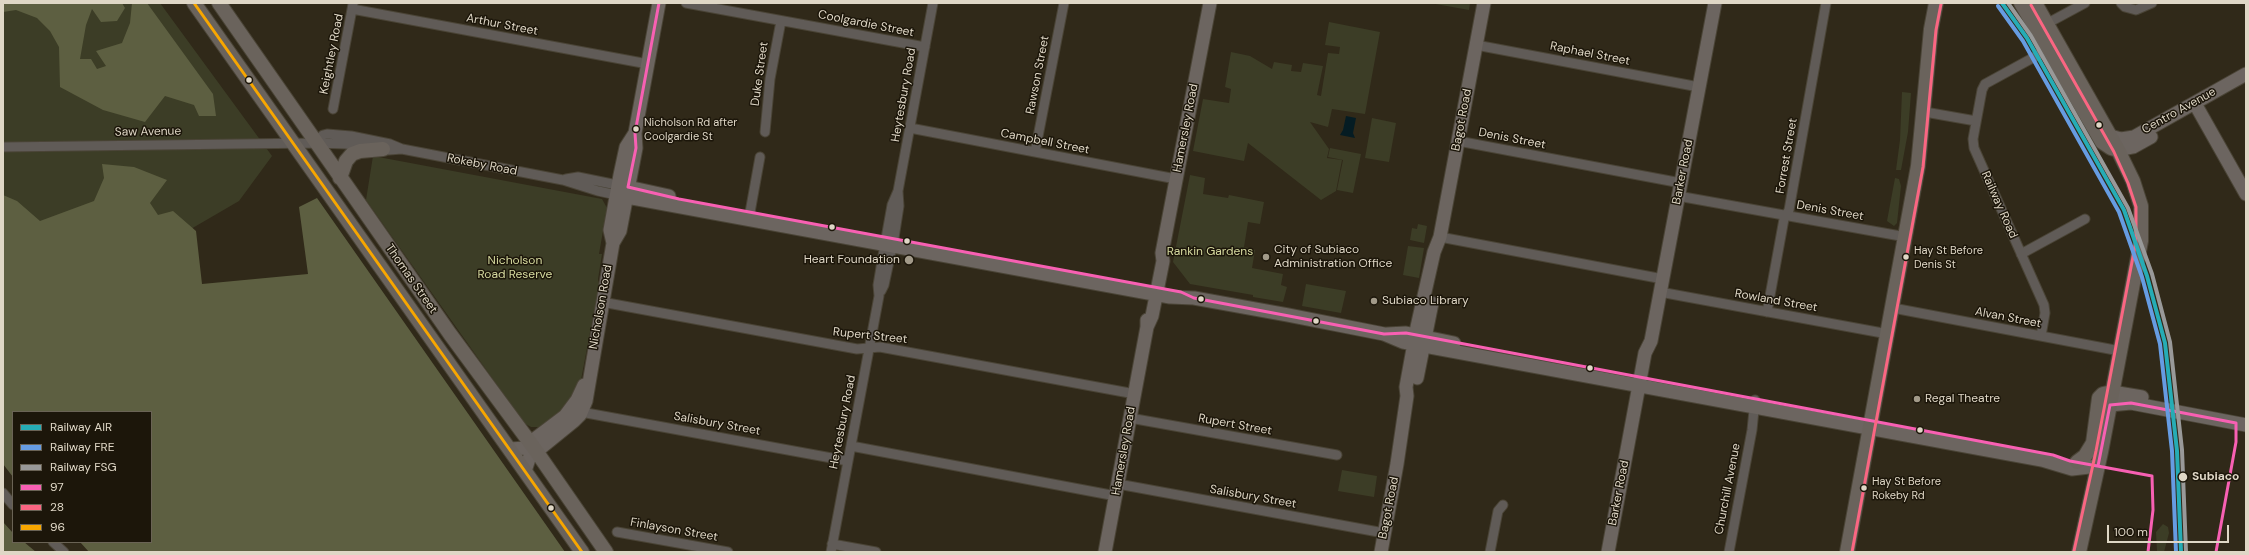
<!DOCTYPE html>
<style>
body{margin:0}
#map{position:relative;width:2249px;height:555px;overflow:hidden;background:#302919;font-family:"DM Sans",sans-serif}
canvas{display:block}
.frame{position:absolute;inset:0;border:4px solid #dfd7c6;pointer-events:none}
.legend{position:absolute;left:12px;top:411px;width:140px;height:132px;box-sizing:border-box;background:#1c160a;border:1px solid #6a6355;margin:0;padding:5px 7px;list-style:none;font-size:12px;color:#dfd7c6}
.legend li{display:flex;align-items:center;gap:8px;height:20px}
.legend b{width:20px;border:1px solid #6a6355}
.scale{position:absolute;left:2107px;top:525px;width:122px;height:18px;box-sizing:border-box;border:2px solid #dfd7c6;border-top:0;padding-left:5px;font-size:12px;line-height:14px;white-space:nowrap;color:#dfd7c6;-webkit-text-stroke:3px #1c160a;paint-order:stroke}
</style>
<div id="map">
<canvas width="2249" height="555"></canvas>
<div class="frame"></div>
<ul class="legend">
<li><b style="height:5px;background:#26acb5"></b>Railway AIR</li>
<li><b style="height:5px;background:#669ce2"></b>Railway FRE</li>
<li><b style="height:5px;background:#999"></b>Railway FSG</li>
<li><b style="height:5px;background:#f860b3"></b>97</li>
<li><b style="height:5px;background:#fa6682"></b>28</li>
<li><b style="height:5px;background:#f7a600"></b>96</li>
</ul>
<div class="scale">100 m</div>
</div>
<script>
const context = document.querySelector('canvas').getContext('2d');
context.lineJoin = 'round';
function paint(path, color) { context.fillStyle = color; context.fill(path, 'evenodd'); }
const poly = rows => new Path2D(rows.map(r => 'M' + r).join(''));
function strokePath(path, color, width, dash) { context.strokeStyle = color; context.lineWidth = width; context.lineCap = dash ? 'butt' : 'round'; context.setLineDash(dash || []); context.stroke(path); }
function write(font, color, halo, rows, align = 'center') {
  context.font = font + ' "DM Sans",sans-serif'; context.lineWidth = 3; context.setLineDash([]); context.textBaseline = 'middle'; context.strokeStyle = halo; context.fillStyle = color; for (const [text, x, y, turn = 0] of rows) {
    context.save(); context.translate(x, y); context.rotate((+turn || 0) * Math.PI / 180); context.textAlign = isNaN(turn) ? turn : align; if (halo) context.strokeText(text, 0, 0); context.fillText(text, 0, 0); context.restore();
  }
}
paint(poly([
 [3,3,160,3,272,156,239,201,184,233,3,250],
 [1430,3,1470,3,1469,10],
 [1329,22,1380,32,1365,114,1332,109,1328,127,1310,122,1329,149,1327,158,1342,160,1336,191,1321,200,1248,143,1244,161,1193,151,1203,99,1229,103,1231,89,1225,87,1231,52,1250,56,1272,69,1274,62,1292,65,1291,71,1301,72,1303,63,1323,66,1317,95,1321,96,1328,53,1339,54,1340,47,1325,45],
 [1902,92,1911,93,1908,132,1901,170,1896,170,1900,140],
 [1372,118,1396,123,1389,162,1365,158],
 [1330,148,1361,154,1353,193,1337,190,1343,160,1328,157],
 [373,156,602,199,607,208,599,254,602,254,598,279,599,285,581,380,571,403,543,427,531,427,524,423,366,200],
 [1190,175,1205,178,1203,194,1228,198,1229,195,1264,202,1260,224,1248,222,1244,247,1255,250,1252,268,1283,274,1281,285,1287,287,1283,302,1253,297,1253,295,1190,284,1173,262],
 [1895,178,1899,179,1901,186,1897,223,1894,226,1887,221],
 [1418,224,1427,226,1424,243,1410,240,1412,228,1417,229],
 [1408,246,1424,248,1419,278,1403,275],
 [1306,284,1346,291,1341,313,1302,306],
 [1342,470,1377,476,1374,497,1338,491],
 [2163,524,2168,527,2169,533,2164,552,2157,552,2156,532]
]), '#3c3d26');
paint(poly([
 [3,3,122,3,125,8,117,21,101,22,92,9,86,25,80,59,91,59,97,69,106,66,96,51,122,43,130,23,132,3,147,3,213,94,216,116,199,116,194,105,165,96,145,122,103,110,60,87,59,47,50,31,37,18,16,10,3,12],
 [102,164,134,167,167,180,150,203,158,215,173,211,196,231,202,284,308,274,299,207,317,198,565,552,89,552,80,542,151,542,151,412,13,412,13,477,3,464,3,195,17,201,40,221,94,201,104,178],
 [3,522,13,533,13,542,24,542,36,552,3,552]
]), '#5d5f41');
paint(poly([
 [1346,116,1356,118,1353,133,1355,138,1340,135,1343,130]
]), '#051c23');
const street = poly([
 [686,3,925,47],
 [2121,3,2125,7,2136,10,2152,3],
 [352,9,648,64],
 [2048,23,2085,3],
 [1476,45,1699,87],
 [333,109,353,4],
 [1925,112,1976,121],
 [910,128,1176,179],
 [765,132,770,79,781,21],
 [1458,141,1681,183],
 [315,143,323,135,327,134,351,136,390,144,402,149,563,180,598,191,621,196],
 [3,147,315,143,346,144,389,150,402,149],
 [1035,152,1064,3],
 [566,179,578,177,622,186],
 [1678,196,1906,237],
 [749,218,760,157],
 [1440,237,1663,279],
 [2021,254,2085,219],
 [881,291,884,285,894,238,899,206,898,191,933,3],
 [1660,292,1888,334],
 [602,302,857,349,880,347,1135,394],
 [1893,308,2120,351],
 [1767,312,1784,219,1789,210,1826,3],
 [2041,336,2045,313,2044,305,1974,148,1973,139,1982,90,1985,84,2049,49],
 [581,412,848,461],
 [1130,418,1337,455],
 [851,446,1116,496],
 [1118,484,1384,533],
 [3,493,13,505],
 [617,532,728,552],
 [53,542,64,552],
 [832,544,876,552],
 [831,552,879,296,878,285,885,244,892,205,898,191],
 [1490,552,1498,511,1503,505],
 [1729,552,1752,430,1755,400]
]);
const secondary = poly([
 [2198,109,2246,194],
 [2110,136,2121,139,2134,137,2246,74],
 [2118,150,2133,147,2151,137],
 [628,187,669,196],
 [627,197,1170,297,1194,298,1288,315,1384,334,1403,342,1982,449,2042,460,2072,469,2098,466],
 [613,243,610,230,620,175,626,147,635,133],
 [1147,327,1152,316,1163,261,1162,253,1210,3],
 [1387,334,1406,333,1454,343],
 [1417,378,1432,303],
 [2112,392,2142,397],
 [2110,405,2131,403,2246,425],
 [510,449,542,447,574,421,580,415,586,401,613,243,620,231,636,148,635,133,659,3],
 [525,471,536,438,565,416,577,400,584,385],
 [1105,552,1147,327,1147,320],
 [1381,552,1397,464,1407,396,1406,387,1417,327,1434,252,1440,237,1484,3],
 [1608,552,1645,353,1651,341,1715,3]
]);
const primary = poly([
 [194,3,582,552],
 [219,3,450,334,534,448,606,552],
 [2021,3,2102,142,2111,148,2118,150],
 [2035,3,2118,150,2133,181,2141,206,2141,241,2101,452,2079,552],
 [340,178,346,161,352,154,360,151,383,149],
 [2077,462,2085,456,2093,443,2099,398,2103,394,2112,392],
 [1847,552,1918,166,1931,29,1936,3]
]);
strokePath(street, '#4a4436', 11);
strokePath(secondary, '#4a4436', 15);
strokePath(primary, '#4a4436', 16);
strokePath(street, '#605b57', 9);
strokePath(secondary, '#6c6560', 13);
strokePath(primary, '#6a635c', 14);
strokePath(poly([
 [659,3,635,133,636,148,628,187,679,199,1181,292,1194,298,1384,334,1406,333,2053,455,2070,461,2152,476],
 [2098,466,2110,405,2131,403,2236,423,2236,442,2216,552],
 [2148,552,2153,510,2152,476]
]), '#f860b3', 3);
strokePath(poly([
 [2031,5,2114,152,2128,183,2136,207,2136,241,2096,451,2074,551],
 [1852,552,1923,167,1936,30,1941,4]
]), '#fa6682', 3);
strokePath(poly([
 [194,3,582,552]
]), '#f7a600', 3);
strokePath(poly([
 [2002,3,2027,38,2124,210,2147,276,2165,343,2177,451,2181,552]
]), '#26acb5', 4);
strokePath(poly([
 [1998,6,2023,41,2119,212,2142,277,2160,344,2172,451,2176,552]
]), '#669ce2', 4);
strokePath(poly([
 [2008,3,2031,36,2128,208,2152,274,2170,342,2182,450,2186,552]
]), '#999', 4);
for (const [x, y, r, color] of [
 [249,80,3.5,"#dfd7c6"],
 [2099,125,3.5,"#dfd7c6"],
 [636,129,3.5,"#dfd7c6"],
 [832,227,3.5,"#dfd7c6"],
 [907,241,3.5,"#dfd7c6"],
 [1266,257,4,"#a29a89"],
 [1906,257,3.5,"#dfd7c6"],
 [909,260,5,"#a29a89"],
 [1201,299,3.5,"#dfd7c6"],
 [1374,301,4,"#a29a89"],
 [1316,321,3.5,"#dfd7c6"],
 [1590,368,3.5,"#dfd7c6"],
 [1917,399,4,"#a29a89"],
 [1920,430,3.5,"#dfd7c6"],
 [2183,477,5,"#dfd7c6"],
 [1864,488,3.5,"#dfd7c6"],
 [551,508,3.5,"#dfd7c6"]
]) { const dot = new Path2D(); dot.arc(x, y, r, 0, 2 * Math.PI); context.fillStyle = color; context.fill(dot); strokePath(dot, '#1c160a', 1.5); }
write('11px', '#dfd7c6', '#1c160a', [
 ["Nicholson Rd after",644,123],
 ["Coolgardie St",644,137],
 ["Hay St Before",1914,251],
 ["Denis St",1914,265],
 ["Hay St Before",1872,482],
 ["Rokeby Rd",1872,496]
], 'left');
write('12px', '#dfd7c6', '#1c160a', [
 ["Coolgardie Street",866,24,11],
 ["Arthur Street",502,25,11],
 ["Keightley Road",332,54,-79],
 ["Raphael Street",1590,54,11],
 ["Duke Street",760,74,-82],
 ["Rawson Street",1038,75,-79],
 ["Heytesbury Road",904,95,-80],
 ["Centro Avenue",2179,111,-29],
 ["Bagot Road",1462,120,-79],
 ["Hamersley Road",1186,128,-79],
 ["Saw Avenue",148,132,-1],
 ["Denis Street",1512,139,11],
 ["Campbell Street",1045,142,11],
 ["Forrest Street",1787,156,-80],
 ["Rokeby Road",482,165,11],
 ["Barker Road",1683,172,-79],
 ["Railway Road",1999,205,66],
 ["Denis Street",1830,211,10],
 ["Thomas Street",411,279,55],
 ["Rowland Street",1776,301,10],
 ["Nicholson Road",601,307,-80],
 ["Alvan Street",2008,318,11],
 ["Rupert Street",870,336,6],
 ["Heytesbury Road",843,422,-79],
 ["Salisbury Street",717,424,10],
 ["Rupert Street",1235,425,10],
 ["Hamersley Road",1124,451,-80],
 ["Churchill Avenue",1728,489,-79],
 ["Barker Road",1619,493,-79],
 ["Salisbury Street",1253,497,10],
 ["Bagot Road",1389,508,-79],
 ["Finlayson Street",674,530,10]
]);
write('12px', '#dfd7c6', '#1c160a', [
 ["City of Subiaco",1274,250],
 ["Administration Office",1274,264],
 ["Heart Foundation",900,260,"right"],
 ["Subiaco Library",1382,301],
 ["Regal Theatre",1925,399]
], 'left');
write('12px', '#d6da9f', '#1c160a', [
 ["Rankin Gardens",1210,252],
 ["Nicholson",515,261],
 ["Road Reserve",515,275]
]);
write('bold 12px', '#dfd7c6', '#1c160a', [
 ["Subiaco",2192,477]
], 'left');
</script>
